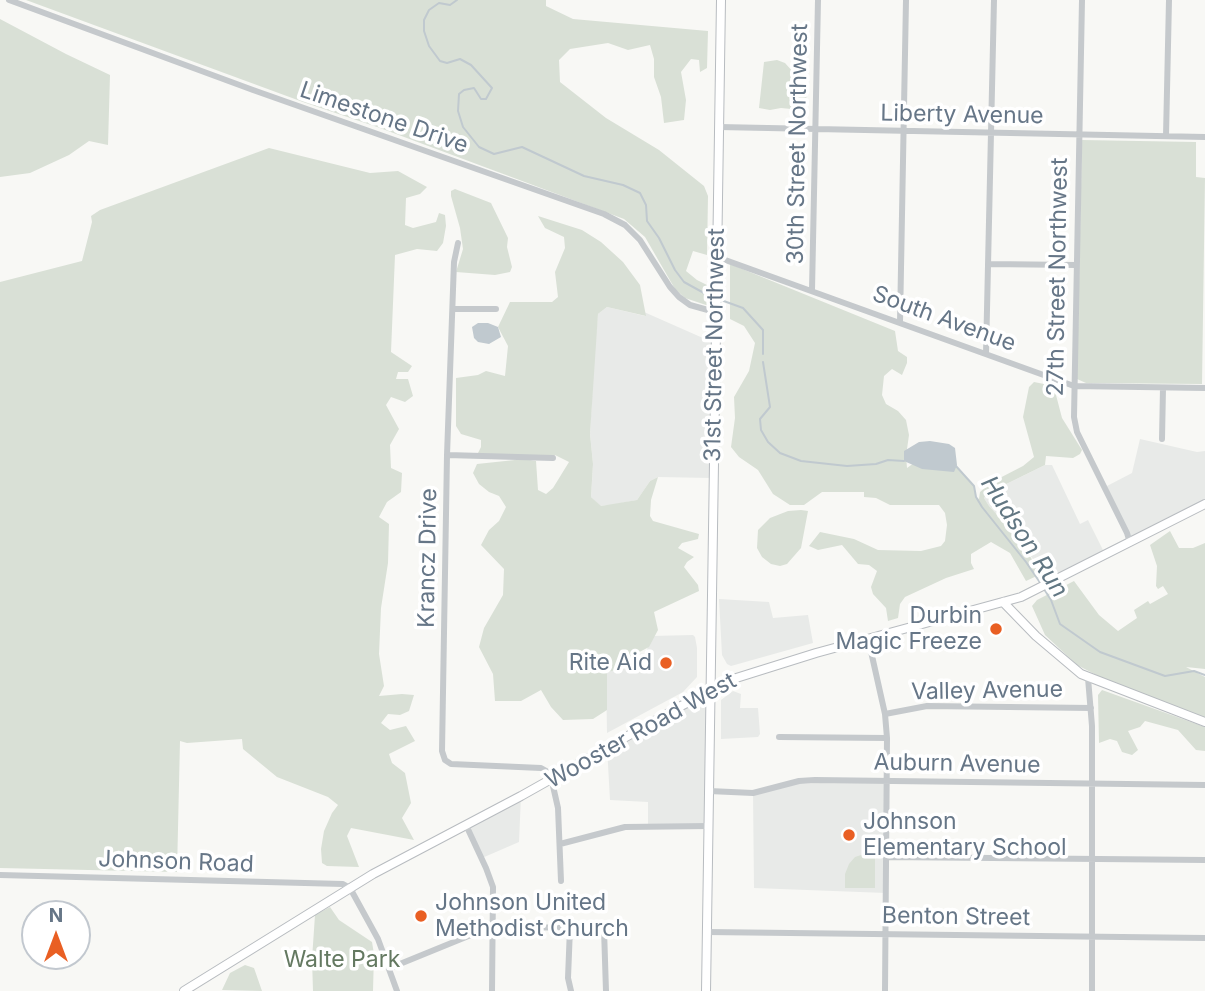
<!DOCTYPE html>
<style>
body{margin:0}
#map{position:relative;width:1205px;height:991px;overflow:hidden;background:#f8f8f5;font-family:Inter,sans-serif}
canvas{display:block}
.north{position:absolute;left:21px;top:900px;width:70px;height:70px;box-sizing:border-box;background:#fff;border:2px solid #c2c8cf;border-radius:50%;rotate:0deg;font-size:19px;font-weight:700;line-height:28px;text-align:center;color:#667687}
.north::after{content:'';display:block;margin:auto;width:24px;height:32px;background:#e95f23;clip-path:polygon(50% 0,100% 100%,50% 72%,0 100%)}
</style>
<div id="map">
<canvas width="1205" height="991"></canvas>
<div class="north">N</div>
</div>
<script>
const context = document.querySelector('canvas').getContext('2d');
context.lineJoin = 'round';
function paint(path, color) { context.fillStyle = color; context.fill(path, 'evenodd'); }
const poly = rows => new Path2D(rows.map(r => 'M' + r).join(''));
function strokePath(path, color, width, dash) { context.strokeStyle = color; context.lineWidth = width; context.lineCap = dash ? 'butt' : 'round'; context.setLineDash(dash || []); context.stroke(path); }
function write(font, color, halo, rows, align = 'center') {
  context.font = font + ' Inter,sans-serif'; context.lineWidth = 7; context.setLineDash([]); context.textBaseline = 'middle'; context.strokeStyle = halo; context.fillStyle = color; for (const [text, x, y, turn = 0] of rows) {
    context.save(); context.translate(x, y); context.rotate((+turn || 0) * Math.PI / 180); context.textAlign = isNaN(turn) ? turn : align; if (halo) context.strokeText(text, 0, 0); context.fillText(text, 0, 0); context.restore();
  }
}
paint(poly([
 [607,307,645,316,644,312,712,342,711,478,658,477,650,481,637,500,612,505,600,506,591,497,593,464,590,434,595,342,598,314],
 [1140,439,1197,452,1205,451,1205,502,1130,542,1107,486,1132,473],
 [1045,465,1052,465,1080,524,1088,520,1104,552,1047,580,1018,537,989,506,984,498,988,493],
 [719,599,769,602,773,618,808,615,813,643,731,666,727,664,722,655],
 [693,635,695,637,697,648,697,677,683,692,607,733,606,672,617,670,632,655,646,653,651,636],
 [711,690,709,826,648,826,648,802,610,800,607,747],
 [733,691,741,694,740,708,758,708,760,734,758,737,721,739,721,700],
 [887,781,886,893,754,888,753,793,789,784],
 [521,796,519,842,482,858,466,825]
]), '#e8eae8');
paint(poly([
 [26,0,546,0,546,6,573,19,708,31,707,68,700,72,699,60,691,59,681,72,686,100,684,120,664,123,661,97,654,77,654,59,650,45,628,50,608,43,570,49,559,60,560,82,606,118,659,150,704,186,708,196,707,255,693,251,686,271,697,280,709,286,709,306,685,298,675,289,645,237,624,219,380,128,303,102],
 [0,19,66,54,110,75,108,145,89,141,69,155,30,173,0,177],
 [777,60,785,63,802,82,806,89,807,114,791,109,781,108,770,110,759,108,764,62],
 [1082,140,1196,142,1196,177,1205,178,1202,384,1086,383,1077,379],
 [269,148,370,173,398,171,427,187,420,194,406,198,405,225,413,228,436,222,439,213,445,215,446,226,443,243,437,251,417,249,395,255,391,352,412,366,408,372,398,372,396,379,408,379,413,396,405,402,391,397,386,405,399,429,390,445,391,468,402,473,401,492,387,502,379,517,389,524,388,563,381,608,379,654,384,686,379,696,402,694,414,695,409,711,400,715,388,714,381,723,390,730,406,726,415,741,389,754,392,763,405,773,411,803,402,818,414,840,351,828,347,836,359,867,327,866,322,863,321,849,324,831,332,813,338,805,328,797,277,777,243,749,242,739,187,743,180,741,177,872,0,868,0,282,82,261,92,222,91,216,100,210],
 [455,189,491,203,508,238,507,247,512,267,510,272,495,275,456,272,463,249,460,228,451,196,451,191],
 [538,216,582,230,601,242,623,262,640,285,646,316,607,307,598,314,590,434,593,464,591,497,601,506,637,500,650,481,658,477,651,500,650,516,653,521,699,534,698,539,682,543,678,548,694,557,687,562,684,567,698,585,699,591,654,612,658,630,649,647,626,659,617,670,607,672,607,710,593,719,563,720,551,707,541,690,521,701,495,701,493,674,479,647,484,628,503,595,504,569,481,545,489,530,499,521,506,507,499,496,489,492,479,484,473,473,477,464,524,459,536,461,538,490,546,494,553,488,569,462,555,455,553,458,477,455,481,447,481,440,461,434,456,426,456,378,478,375,486,371,505,376,508,346,498,327,510,302,552,302,558,297,555,272,565,248,564,237,545,228],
 [730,264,895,331,898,351,907,357,907,363,902,375,892,369,884,376,882,395,886,404,898,411,906,420,909,435,906,456,907,468,914,463,954,464,974,486,976,497,979,499,980,492,992,482,1023,466,1034,457,1023,417,1029,387,1034,382,1044,384,1049,387,1056,395,1062,418,1082,450,1080,454,1073,458,1046,456,1045,465,988,493,984,498,989,506,1018,537,1041,574,1026,581,1010,553,991,542,971,554,971,563,974,569,946,578,905,597,900,604,898,618,888,621,886,608,873,594,871,587,877,571,869,565,858,564,842,545,818,550,809,546,820,532,854,539,878,550,921,551,941,546,945,541,947,525,945,513,939,505,890,505,876,498,864,497,864,492,822,492,804,505,790,505,773,494,758,470,739,457,731,447,735,418,734,397,749,371,755,343,744,326,730,319],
 [801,510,808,511,801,548,787,564,780,566,771,564,762,557,757,548,758,530,770,518,788,511],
 [1170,531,1179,548,1193,548,1205,543,1205,669,1186,667,1205,677,1205,718,1106,680,1077,665,1045,635,1032,606,1037,600,1074,581,1099,615,1118,631,1137,618,1134,610,1148,601,1150,604,1168,594,1163,586,1158,589,1156,586,1157,566,1150,545],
 [1102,690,1205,727,1205,751,1196,750,1178,730,1145,721,1140,727,1128,731,1138,750,1132,755,1122,752,1117,741,1110,739,1099,743,1098,695],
 [864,854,875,854,875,888,845,888,845,874,849,864,855,857],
 [330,907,339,920,372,942,374,954,373,991,313,991,312,959,315,915],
 [245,965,254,968,262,991,222,990,230,973]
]), '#d9e0d6');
paint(poly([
 [478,323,488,323,498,327,501,337,489,344,478,342,474,338,472,327],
 [930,441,949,444,955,448,957,465,954,472,922,469,904,461,904,451,919,442]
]), '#c0c9cf');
strokePath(poly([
 [457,0,450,5,439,3,429,10,424,20,424,31,429,46,440,61,447,63,460,59,471,65,492,88,486,99,481,99,474,88,464,90,459,94,458,111,463,127,479,147,494,154,522,147,584,176,623,185,640,193,646,205,647,221,659,238,675,270,684,282,713,298],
 [721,300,743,308,763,330,763,354],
 [763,362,770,407,760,419,761,430,768,442,780,453,801,461,847,466,876,464,888,460,904,461],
 [955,465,974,486,976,497,982,507,1026,562,1041,584],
 [1044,589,1051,600,1060,624,1100,652,1165,676,1194,671,1205,675]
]), '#c0c9cf', 2);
const major = poly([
 [1003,602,1036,636,1081,674,1205,722],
 [184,991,373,874,521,796,681,706,733,679,816,653,1021,597,1205,504],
 [706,991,721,0]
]);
strokePath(major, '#b8bcc0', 10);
strokePath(poly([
 [9,0,253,90,604,214,625,225,640,240,670,287,679,297,690,305,715,312],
 [1082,0,1074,417,1077,432,1127,533,1130,543],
 [719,127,1205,137],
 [1166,136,1169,0],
 [458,243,454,262,447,455,442,751,445,760,451,764,541,768,550,773,558,808,561,881],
 [717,257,1074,386,1205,388],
 [988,264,1076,265],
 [812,290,818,0],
 [453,309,496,309],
 [900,322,906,0],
 [986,354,994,0],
 [1162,439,1163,388],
 [447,455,553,458],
 [868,638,885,714,887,738,885,991],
 [1088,678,1092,726,1092,991],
 [885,714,927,706,1091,708],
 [779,737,887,738],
 [709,791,753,793,799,781,815,780,1205,785],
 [466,825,486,868,493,887,492,991],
 [560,844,625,827,709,826],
 [886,857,1205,860],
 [0,875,343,884,350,888,378,939,397,991],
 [570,928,568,978,571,991],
 [707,932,1205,938],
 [390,968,493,926,604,929,606,991]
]), '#c5c9cc', 6);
strokePath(major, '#fff', 8);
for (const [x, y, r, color] of [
 [996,629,7,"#e95f23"],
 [666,663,7,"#e95f23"],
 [849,835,7,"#e95f23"],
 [421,916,7,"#e95f23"]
]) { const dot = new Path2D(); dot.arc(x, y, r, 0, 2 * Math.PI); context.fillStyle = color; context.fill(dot); strokePath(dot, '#fff', 2.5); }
write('23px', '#667687', '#fff', [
 ["Liberty Avenue",962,115,1],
 ["Limestone Drive",384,118,19],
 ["30th Street Northwest",798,144,-89],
 ["27th Street Northwest",1058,277,-89],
 ["South Avenue",944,319,20],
 ["31st Street Northwest",715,345,-89],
 ["Krancz Drive",428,558,-89],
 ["Valley Avenue",987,691,-1],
 ["Wooster Road West",641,731,-29],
 ["Auburn Avenue",957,764,1],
 ["Johnson Road",176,862,2],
 ["Benton Street",956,917,1]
]);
write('23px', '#667687', '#fff', [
 ["Durbin",982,616],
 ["Magic Freeze",982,642],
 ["Rite Aid",652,663],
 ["Johnson",863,822,"left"],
 ["Elementary School",863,848,"left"],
 ["Johnson United",435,903,"left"],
 ["Methodist Church",435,929,"left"]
], 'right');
write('23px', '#647961', '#fff', [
 ["Walte Park",342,960]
]);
write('italic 24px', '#627783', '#fff', [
 ["Hudson Run",1024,537,57]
]);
</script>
